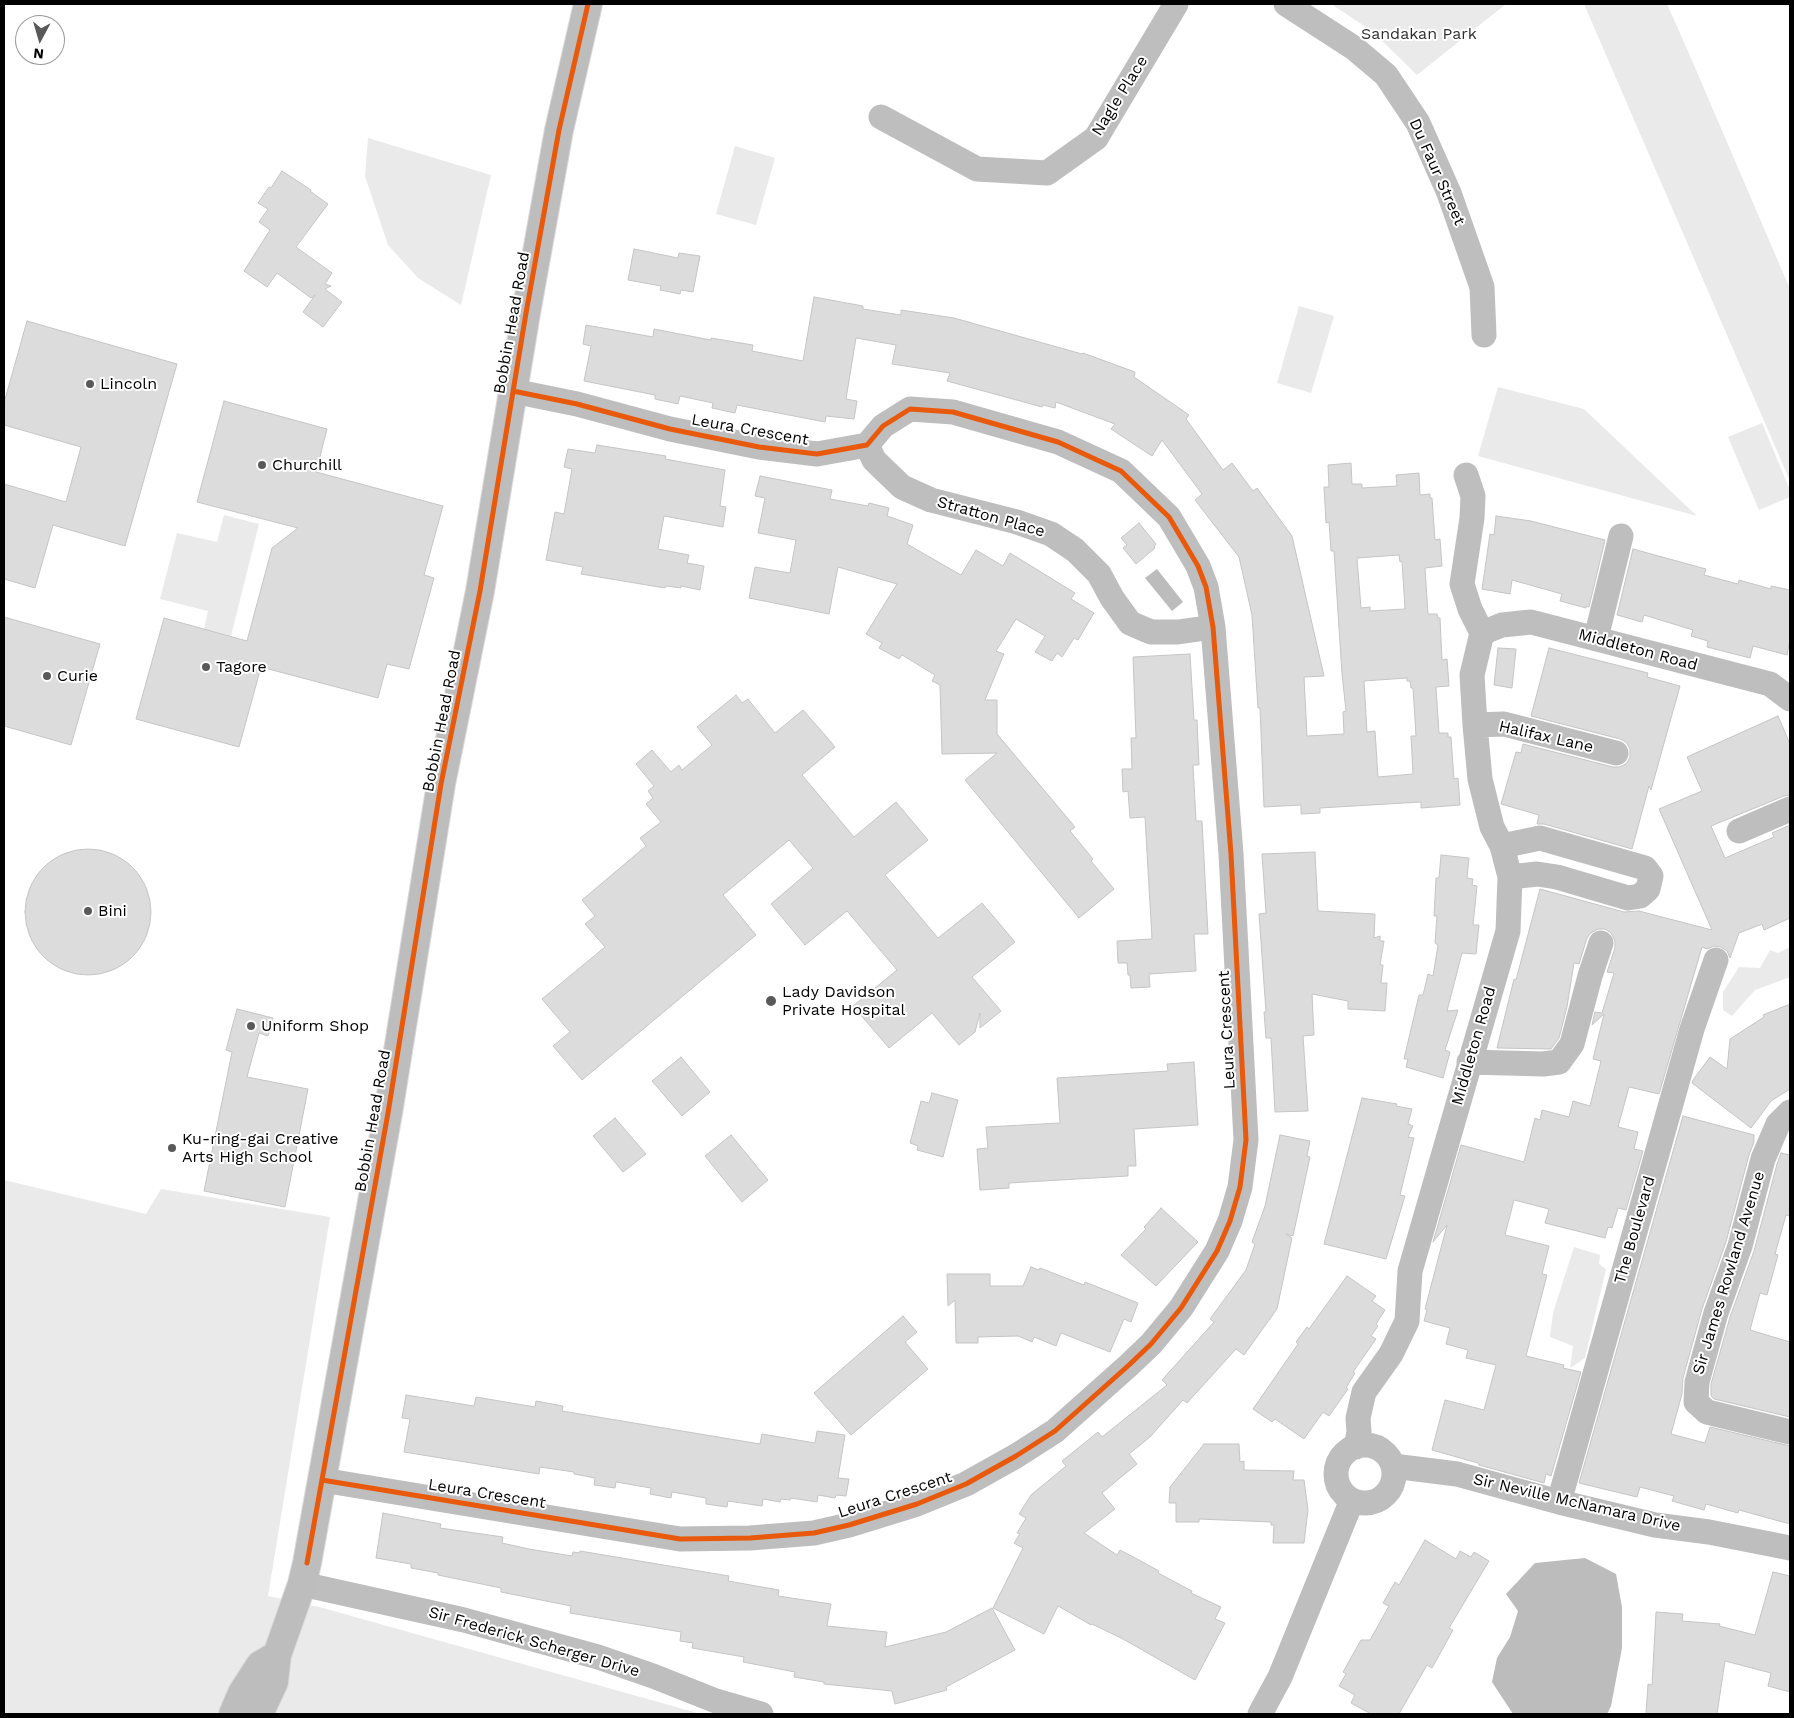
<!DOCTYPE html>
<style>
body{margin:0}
#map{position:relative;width:1794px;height:1718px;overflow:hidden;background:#fff;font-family:"Work Sans",sans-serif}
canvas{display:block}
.frame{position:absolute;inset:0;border:5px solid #000;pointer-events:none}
.north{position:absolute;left:15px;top:15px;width:50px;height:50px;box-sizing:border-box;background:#fff;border:1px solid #999;border-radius:50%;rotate:186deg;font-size:14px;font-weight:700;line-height:20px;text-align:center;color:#000}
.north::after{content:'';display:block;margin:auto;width:18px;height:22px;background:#595959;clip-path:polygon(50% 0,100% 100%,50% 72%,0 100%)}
</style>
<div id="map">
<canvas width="1794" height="1718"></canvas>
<div class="frame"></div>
<div class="north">N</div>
</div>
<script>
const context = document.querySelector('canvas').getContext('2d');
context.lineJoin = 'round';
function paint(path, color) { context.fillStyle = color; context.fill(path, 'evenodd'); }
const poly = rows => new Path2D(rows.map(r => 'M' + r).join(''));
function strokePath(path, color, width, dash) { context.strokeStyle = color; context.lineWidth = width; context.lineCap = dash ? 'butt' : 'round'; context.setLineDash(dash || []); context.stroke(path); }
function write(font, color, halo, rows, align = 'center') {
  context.font = font + ' "Work Sans",sans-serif'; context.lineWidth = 4; context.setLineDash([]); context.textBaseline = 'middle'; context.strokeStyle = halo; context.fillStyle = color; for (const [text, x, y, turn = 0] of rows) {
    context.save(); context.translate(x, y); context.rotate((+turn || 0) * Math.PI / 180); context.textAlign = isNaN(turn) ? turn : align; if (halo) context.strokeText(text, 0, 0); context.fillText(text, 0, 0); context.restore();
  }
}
paint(poly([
 [1331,4,1506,4,1417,75,1372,31],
 [1584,4,1667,4,1687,49,1790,289,1790,481],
 [368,138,491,175,461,305,418,278,388,245,365,176],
 [735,146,775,158,756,225,716,214],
 [1299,306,1334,316,1311,393,1277,383],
 [1498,387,1584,409,1697,516,1478,456],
 [1762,423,1790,490,1790,497,1759,510,1728,437],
 [224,515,259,524,231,636,204,629,208,611,160,599,177,533,217,542],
 [1790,947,1790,977,1755,990,1732,1016,1723,1010,1723,992,1739,967,1760,968,1770,950,1778,953],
 [4,1180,146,1214,161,1189,330,1217,268,1596,323,1608,701,1714,4,1714],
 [1574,1247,1600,1255,1599,1264,1606,1269,1585,1358,1570,1368,1573,1346,1550,1337,1553,1313]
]), '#eaeaea');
paint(poly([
 [1157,569,1183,602,1172,611,1145,578],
 [1585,1558,1616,1574,1622,1607,1622,1648,1611,1706,1607,1714,1513,1714,1492,1682,1497,1658,1510,1637,1518,1611,1506,1594,1535,1563]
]), '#bcbcbc');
const building = poly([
 [282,171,311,190,310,191,328,204,296,247,332,273,325,284,331,286,325,289,342,302,323,327,303,312,315,295,311,298,277,273,267,287,244,271,270,230,259,222,268,209,258,203,269,187,271,188,282,171],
 [634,249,678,258,679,253,700,256,693,292,681,290,680,294,660,290,661,286,628,280,634,249],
 [814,297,863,306,863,309,901,315,901,310,954,318,1082,354,1083,353,1135,372,1134,377,1189,415,1186,419,1223,470,1232,463,1253,491,1257,488,1292,536,1324,676,1304,677,1307,736,1344,734,1343,712,1346,711,1342,674,1334,551,1331,551,1329,522,1326,523,1324,487,1329,487,1328,465,1351,463,1352,484,1362,484,1362,488,1397,486,1396,475,1419,473,1420,495,1430,494,1430,498,1432,498,1435,540,1440,539,1442,566,1425,568,1428,614,1437,614,1438,618,1440,618,1442,660,1447,659,1449,686,1436,687,1439,733,1448,733,1448,737,1451,737,1454,779,1458,778,1460,805,1421,808,1421,802,1320,808,1320,813,1301,814,1301,805,1264,807,1260,708,1258,708,1252,615,1239,557,1195,500,1202,494,1162,440,1152,456,1111,429,1115,424,1056,402,1055,408,1043,405,1042,407,947,381,950,373,892,364,896,345,856,338,846,399,857,401,854,419,826,416,825,422,737,405,735,413,712,408,713,403,680,396,678,404,655,399,655,395,584,381,591,346,583,344,586,325,653,337,654,329,711,340,711,338,753,345,752,351,803,361,814,297],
 [1399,555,1400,562,1402,561,1405,609,1370,611,1370,607,1361,608,1357,558,1399,555],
 [1407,678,1407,681,1410,681,1411,688,1413,688,1416,736,1411,736,1413,774,1378,777,1375,731,1367,732,1364,681,1407,678],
 [27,321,177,364,125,546,53,525,35,588,4,579,4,484,66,502,81,447,4,425,4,403,27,321],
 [224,401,327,429,316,472,443,506,424,575,434,578,409,669,387,664,378,698,261,667,239,747,136,719,164,618,247,641,272,548,298,528,197,502,224,401],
 [597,445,666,456,665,459,725,470,720,506,726,507,723,527,664,516,658,549,689,555,687,563,704,566,700,590,681,586,681,588,666,586,665,588,581,574,583,567,546,560,555,512,564,514,572,469,564,467,568,449,595,453,597,445],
 [760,476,832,490,830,499,868,506,869,503,889,508,887,516,913,525,907,544,961,575,976,550,1003,566,1010,553,1075,593,1071,599,1094,613,1078,640,1074,638,1062,657,1057,653,1052,661,1035,652,1045,636,1016,619,996,651,1004,654,985,700,997,700,997,734,1075,827,1070,831,1093,859,1091,861,1114,889,1079,918,965,780,997,753,942,754,940,685,932,681,935,675,902,655,899,659,879,648,882,643,866,634,897,584,838,567,829,614,749,598,755,567,790,573,796,540,758,533,765,498,755,496,760,476],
 [1496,516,1531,521,1605,540,1589,607,1586,606,1586,608,1560,601,1562,594,1512,580,1510,594,1482,589,1490,534,1494,535,1496,516],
 [1139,523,1156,544,1154,547,1155,548,1136,564,1123,548,1127,545,1121,538,1139,523],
 [1633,549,1706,569,1704,575,1738,584,1739,580,1771,589,1771,586,1790,590,1790,640,1787,655,1753,646,1750,658,1707,647,1708,641,1691,636,1693,630,1644,615,1642,622,1617,615,1633,549],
 [4,617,100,644,71,745,4,726,4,617],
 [1498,648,1516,649,1512,688,1494,685,1498,648],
 [1549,648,1648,673,1647,677,1680,686,1651,790,1649,786,1632,849,1544,824,1537,824,1539,815,1501,804,1516,752,1521,753,1523,744,1613,767,1620,767,1627,763,1630,757,1630,749,1626,742,1620,739,1531,716,1549,648],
 [1190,654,1194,720,1197,720,1199,765,1193,765,1196,821,1202,821,1208,934,1194,934,1196,971,1149,974,1150,987,1131,988,1130,975,1128,975,1127,963,1118,963,1117,941,1152,939,1145,817,1130,818,1128,791,1123,792,1122,769,1132,769,1131,738,1136,738,1133,657,1190,654],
 [736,695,742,703,748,699,775,733,803,710,825,735,835,747,802,775,854,837,896,802,928,840,885,875,938,938,982,903,1015,942,972,977,1001,1011,980,1028,980,1013,975,1032,959,1045,932,1013,889,1048,853,1006,897,970,847,911,805,945,771,904,813,868,789,840,723,895,756,935,582,1080,553,1046,570,1032,542,999,605,947,585,924,595,916,582,900,646,846,640,838,661,822,646,804,653,798,648,791,654,786,636,764,652,750,671,772,679,765,682,770,712,745,697,727,736,695],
 [1778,716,1790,744,1790,795,1784,796,1711,826,1725,858,1774,837,1772,833,1790,825,1790,918,1764,930,1762,924,1739,933,1730,958,1727,951,1721,947,1714,946,1707,949,1702,947,1659,1094,1629,1087,1618,1127,1638,1132,1634,1149,1643,1151,1626,1210,1618,1208,1612,1228,1608,1227,1605,1238,1545,1223,1549,1209,1514,1200,1505,1235,1549,1246,1542,1274,1547,1275,1526,1356,1564,1365,1563,1368,1581,1372,1551,1476,1546,1474,1544,1483,1479,1465,1478,1463,1432,1450,1445,1400,1484,1410,1496,1365,1466,1358,1468,1350,1446,1344,1450,1328,1424,1321,1427,1310,1425,1309,1447,1225,1433,1242,1461,1145,1524,1162,1535,1118,1540,1120,1542,1110,1569,1117,1573,1101,1590,1106,1601,1061,1593,1059,1604,1014,1592,1025,1595,1012,1602,1013,1614,973,1607,972,1615,948,1615,941,1611,933,1605,929,1598,929,1591,933,1587,938,1579,964,1574,963,1567,1007,1559,1038,1551,1049,1497,1048,1514,979,1516,980,1540,889,1624,912,1639,911,1712,930,1659,809,1702,791,1687,757,1778,716],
 '25 912a63 63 0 1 1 126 0a63 63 0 1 1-126 0Z',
 [1315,852,1318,911,1375,914,1374,938,1380,936,1380,941,1384,941,1380,965,1383,965,1381,983,1387,983,1385,1011,1348,1009,1348,1001,1312,994,1314,1035,1303,1036,1308,1111,1275,1112,1271,1038,1266,1038,1264,1012,1266,1012,1259,914,1266,913,1262,854,1315,852],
 [1441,855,1469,858,1467,878,1473,879,1472,885,1477,886,1473,925,1479,925,1476,954,1462,953,1447,1011,1458,1010,1445,1050,1450,1052,1443,1078,1406,1067,1408,1059,1404,1059,1419,995,1423,995,1428,974,1433,976,1438,945,1435,943,1437,916,1434,916,1436,878,1439,878,1441,855],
 [1790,1004,1790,1089,1771,1101,1751,1128,1692,1083,1693,1080,1710,1057,1727,1069,1730,1039,1764,1017,1763,1015,1790,1004],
 [237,1009,273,1018,268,1036,259,1033,247,1077,308,1089,285,1207,204,1191,232,1052,226,1050,237,1009],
 [681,1057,710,1092,682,1116,652,1081,681,1057],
 [1194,1062,1198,1125,1134,1129,1136,1166,1128,1166,1128,1176,1009,1183,1009,1188,980,1190,977,1149,988,1148,986,1127,1060,1123,1057,1078,1168,1071,1167,1064,1194,1062],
 [932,1093,958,1100,943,1157,917,1150,918,1146,910,1143,921,1101,929,1103,932,1093],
 [1362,1098,1397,1104,1396,1106,1412,1109,1408,1124,1413,1126,1408,1137,1414,1138,1400,1195,1405,1196,1386,1259,1324,1244,1362,1098],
 [1683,1116,1754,1135,1754,1142,1749,1155,1726,1242,1702,1309,1683,1378,1682,1394,1671,1434,1705,1443,1710,1427,1790,1446,1790,1524,1739,1510,1738,1513,1706,1504,1704,1510,1672,1501,1674,1496,1640,1487,1637,1497,1579,1483,1683,1116],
 [615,1118,646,1154,623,1172,593,1136,615,1118],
 [731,1135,768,1180,742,1202,705,1156,731,1135],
 [1280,1135,1310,1141,1307,1156,1310,1157,1293,1236,1286,1234,1292,1238,1277,1309,1244,1355,1236,1349,1187,1403,1183,1400,1150,1437,1129,1454,1137,1464,1102,1493,1115,1509,1084,1533,1117,1555,1120,1550,1139,1560,1159,1571,1158,1573,1192,1591,1191,1593,1221,1607,1215,1619,1225,1623,1195,1680,1123,1639,1092,1624,1091,1625,1058,1606,1044,1634,993,1608,1023,1548,1014,1543,1020,1534,1017,1533,1026,1518,1019,1514,1031,1495,1066,1466,1062,1461,1098,1432,1102,1437,1167,1385,1162,1380,1214,1322,1210,1319,1246,1270,1255,1244,1252,1242,1265,1206,1280,1135],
 [1781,1153,1790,1155,1790,1216,1786,1215,1775,1254,1778,1255,1767,1295,1760,1293,1750,1330,1790,1342,1790,1417,1714,1399,1711,1396,1711,1384,1730,1317,1754,1251,1777,1164,1781,1153],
 [1161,1208,1198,1242,1156,1286,1121,1255,1146,1229,1144,1227,1161,1208],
 [1031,1267,1039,1270,1040,1268,1084,1285,1085,1282,1138,1303,1131,1322,1124,1319,1110,1352,1061,1333,1056,1346,1034,1337,1032,1342,1018,1336,978,1337,978,1343,956,1343,955,1300,948,1306,947,1274,990,1274,990,1286,1023,1286,1031,1267],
 [1347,1276,1376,1296,1372,1301,1385,1310,1376,1324,1378,1326,1371,1336,1376,1339,1353,1372,1355,1373,1346,1388,1348,1389,1329,1416,1323,1412,1304,1439,1275,1419,1272,1422,1253,1409,1298,1344,1296,1342,1307,1327,1309,1329,1347,1276],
 [903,1316,917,1332,905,1342,928,1369,851,1435,814,1393,903,1316],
 [406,1395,474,1406,476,1397,535,1407,536,1401,563,1406,562,1411,760,1444,762,1434,815,1443,817,1431,845,1435,838,1478,849,1479,846,1496,836,1495,835,1498,818,1495,817,1502,791,1498,790,1500,781,1499,780,1502,763,1499,762,1506,728,1501,727,1507,706,1504,706,1498,672,1492,671,1498,650,1494,651,1488,616,1482,615,1488,594,1485,595,1478,574,1474,574,1472,540,1467,539,1474,404,1452,410,1419,402,1418,406,1395],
 [1204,1444,1239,1444,1240,1462,1244,1461,1244,1470,1294,1471,1293,1480,1304,1480,1308,1510,1304,1543,1273,1543,1274,1525,1271,1525,1271,1522,1199,1519,1199,1522,1176,1522,1176,1503,1169,1503,1170,1487,1204,1444],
 [383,1513,441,1524,440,1528,503,1537,502,1543,529,1549,572,1556,573,1552,580,1553,580,1551,729,1576,728,1581,779,1590,778,1596,831,1604,827,1626,887,1632,885,1647,946,1632,992,1608,1015,1650,946,1687,947,1690,895,1704,892,1691,824,1684,824,1682,794,1677,795,1672,743,1662,744,1657,692,1648,693,1643,680,1641,681,1632,570,1613,571,1606,501,1592,501,1588,438,1575,438,1573,411,1568,411,1564,376,1558,383,1513],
 [1425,1540,1456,1559,1460,1551,1471,1557,1474,1552,1489,1561,1449,1628,1453,1630,1432,1668,1427,1665,1399,1714,1371,1714,1351,1703,1355,1695,1339,1686,1346,1674,1343,1672,1361,1640,1370,1640,1389,1606,1383,1603,1395,1582,1399,1585,1425,1540],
 [1773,1572,1790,1576,1790,1692,1768,1686,1771,1673,1725,1661,1717,1714,1646,1714,1648,1684,1652,1685,1656,1612,1683,1614,1682,1621,1720,1624,1719,1626,1755,1635,1773,1572]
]);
paint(building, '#dcdcdc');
strokePath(building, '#c5c5c5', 1);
const major = poly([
 [233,1714,242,1693,260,1665,277,1655],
 [259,1714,274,1682,277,1655,302,1584,307,1563,388,1113,441,784,480,591,526,313,559,130,588,4]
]);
strokePath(major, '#dbdbdb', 30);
strokePath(poly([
 [1286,4,1354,48,1386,75,1418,123,1449,193,1482,287,1484,335],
 [881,117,977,169,1047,173,1096,138,1176,4],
 [867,445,874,460,902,487,931,500,1017,522,1051,534,1075,550,1099,574,1112,598,1130,623,1151,632,1178,632,1213,627],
 [1466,475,1473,496,1472,518,1462,584,1470,609,1482,633],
 [1596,638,1621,536],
 [1475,725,1504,724,1616,753],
 [1739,831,1790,809],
 [1502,846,1540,838,1645,868,1651,876,1648,889,1640,896,1628,898,1557,877,1537,874,1510,877],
 [1469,1062,1543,1064,1559,1062,1572,1044,1590,976,1601,943],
 [1790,1112,1778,1124,1763,1159,1740,1246,1716,1313,1697,1382,1696,1402,1707,1412,1790,1432],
 '1336 1474a29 29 0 1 1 58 0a29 29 0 1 1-58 0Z',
 [1356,1447,1359,1432,1358,1418,1364,1392,1391,1354,1407,1321,1410,1271,1508,931,1510,877,1502,846,1492,827,1480,779,1475,725,1472,675,1482,633,1502,625,1531,622,1770,684,1790,699],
 [1393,1466,1457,1474,1559,1502,1655,1525,1709,1532,1790,1548],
 [322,1480,680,1539,750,1538,814,1533,849,1525,917,1504,966,1484,1016,1456,1055,1431,1129,1365,1151,1344,1181,1308,1217,1251,1230,1221,1240,1187,1246,1140,1231,854,1213,627,1206,587,1198,566,1169,517,1121,471,1058,442,953,412,910,409,883,426,867,445,817,454,759,447,670,429,577,404,513,391],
 [1559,1502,1692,1029,1716,960],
 [302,1584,464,1620,598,1657,653,1676,716,1701,761,1714],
 [1260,1714,1280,1677,1352,1500]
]), '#bebebe', 25);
strokePath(major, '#bdbdbd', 28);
strokePath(poly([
 [322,1480,680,1539,750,1538,814,1533,849,1525,917,1504,966,1484,1016,1456,1055,1431,1129,1365,1151,1344,1181,1308,1217,1251,1230,1221,1240,1187,1246,1140,1231,854,1213,627,1206,587,1198,566,1169,517,1121,471,1058,442,953,412,910,409,883,426,867,445,817,454,759,447,670,429,577,404,513,391],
 [307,1563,388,1113,441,784,480,591,526,313,559,130,588,4]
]), '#e8590c', 5);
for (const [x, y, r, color] of [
 [90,384,5,"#595959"],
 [262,465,5,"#595959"],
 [206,667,5,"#595959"],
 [47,676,5,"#595959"],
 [88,911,5,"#595959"],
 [771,1001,6,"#595959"],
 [251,1026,5,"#595959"],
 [172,1148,5,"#595959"]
]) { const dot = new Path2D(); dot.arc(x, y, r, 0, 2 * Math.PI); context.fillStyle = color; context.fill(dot); strokePath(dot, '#fff', 2); }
write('16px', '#2f2f2f', '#fff', [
 ["Sandakan Park",1419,34]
]);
write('16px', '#000', '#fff', [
 ["Nagle Place",1120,96,-58],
 ["Du Faur Street",1437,172,66],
 ["Bobbin Head Road",512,323,-80],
 ["Leura Crescent",750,430,10],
 ["Stratton Place",991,517,16],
 ["Middleton Road",1638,650,15],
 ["Bobbin Head Road",442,721,-79],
 ["Halifax Lane",1546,737,13],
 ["Leura Crescent",1227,1030,-93],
 ["Middleton Road",1474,1046,-74],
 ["Bobbin Head Road",373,1121,-80],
 ["The Boulevard",1635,1230,-74],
 ["Sir James Rowland Avenue",1729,1273,-73],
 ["Leura Crescent",487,1494,9],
 ["Leura Crescent",895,1495,-18],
 ["Sir Neville McNamara Drive",1577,1503,13],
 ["Sir Frederick Scherger Drive",534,1642,16]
]);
write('16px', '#000', '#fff', [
 ["Lincoln",100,384],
 ["Churchill",272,465],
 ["Tagore",216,667],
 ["Curie",57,676],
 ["Bini",98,911],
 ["Lady Davidson",782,992],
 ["Private Hospital",782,1010],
 ["Uniform Shop",261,1026],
 ["Ku-ring-gai Creative",182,1139],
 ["Arts High School",182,1157]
], 'left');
</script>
